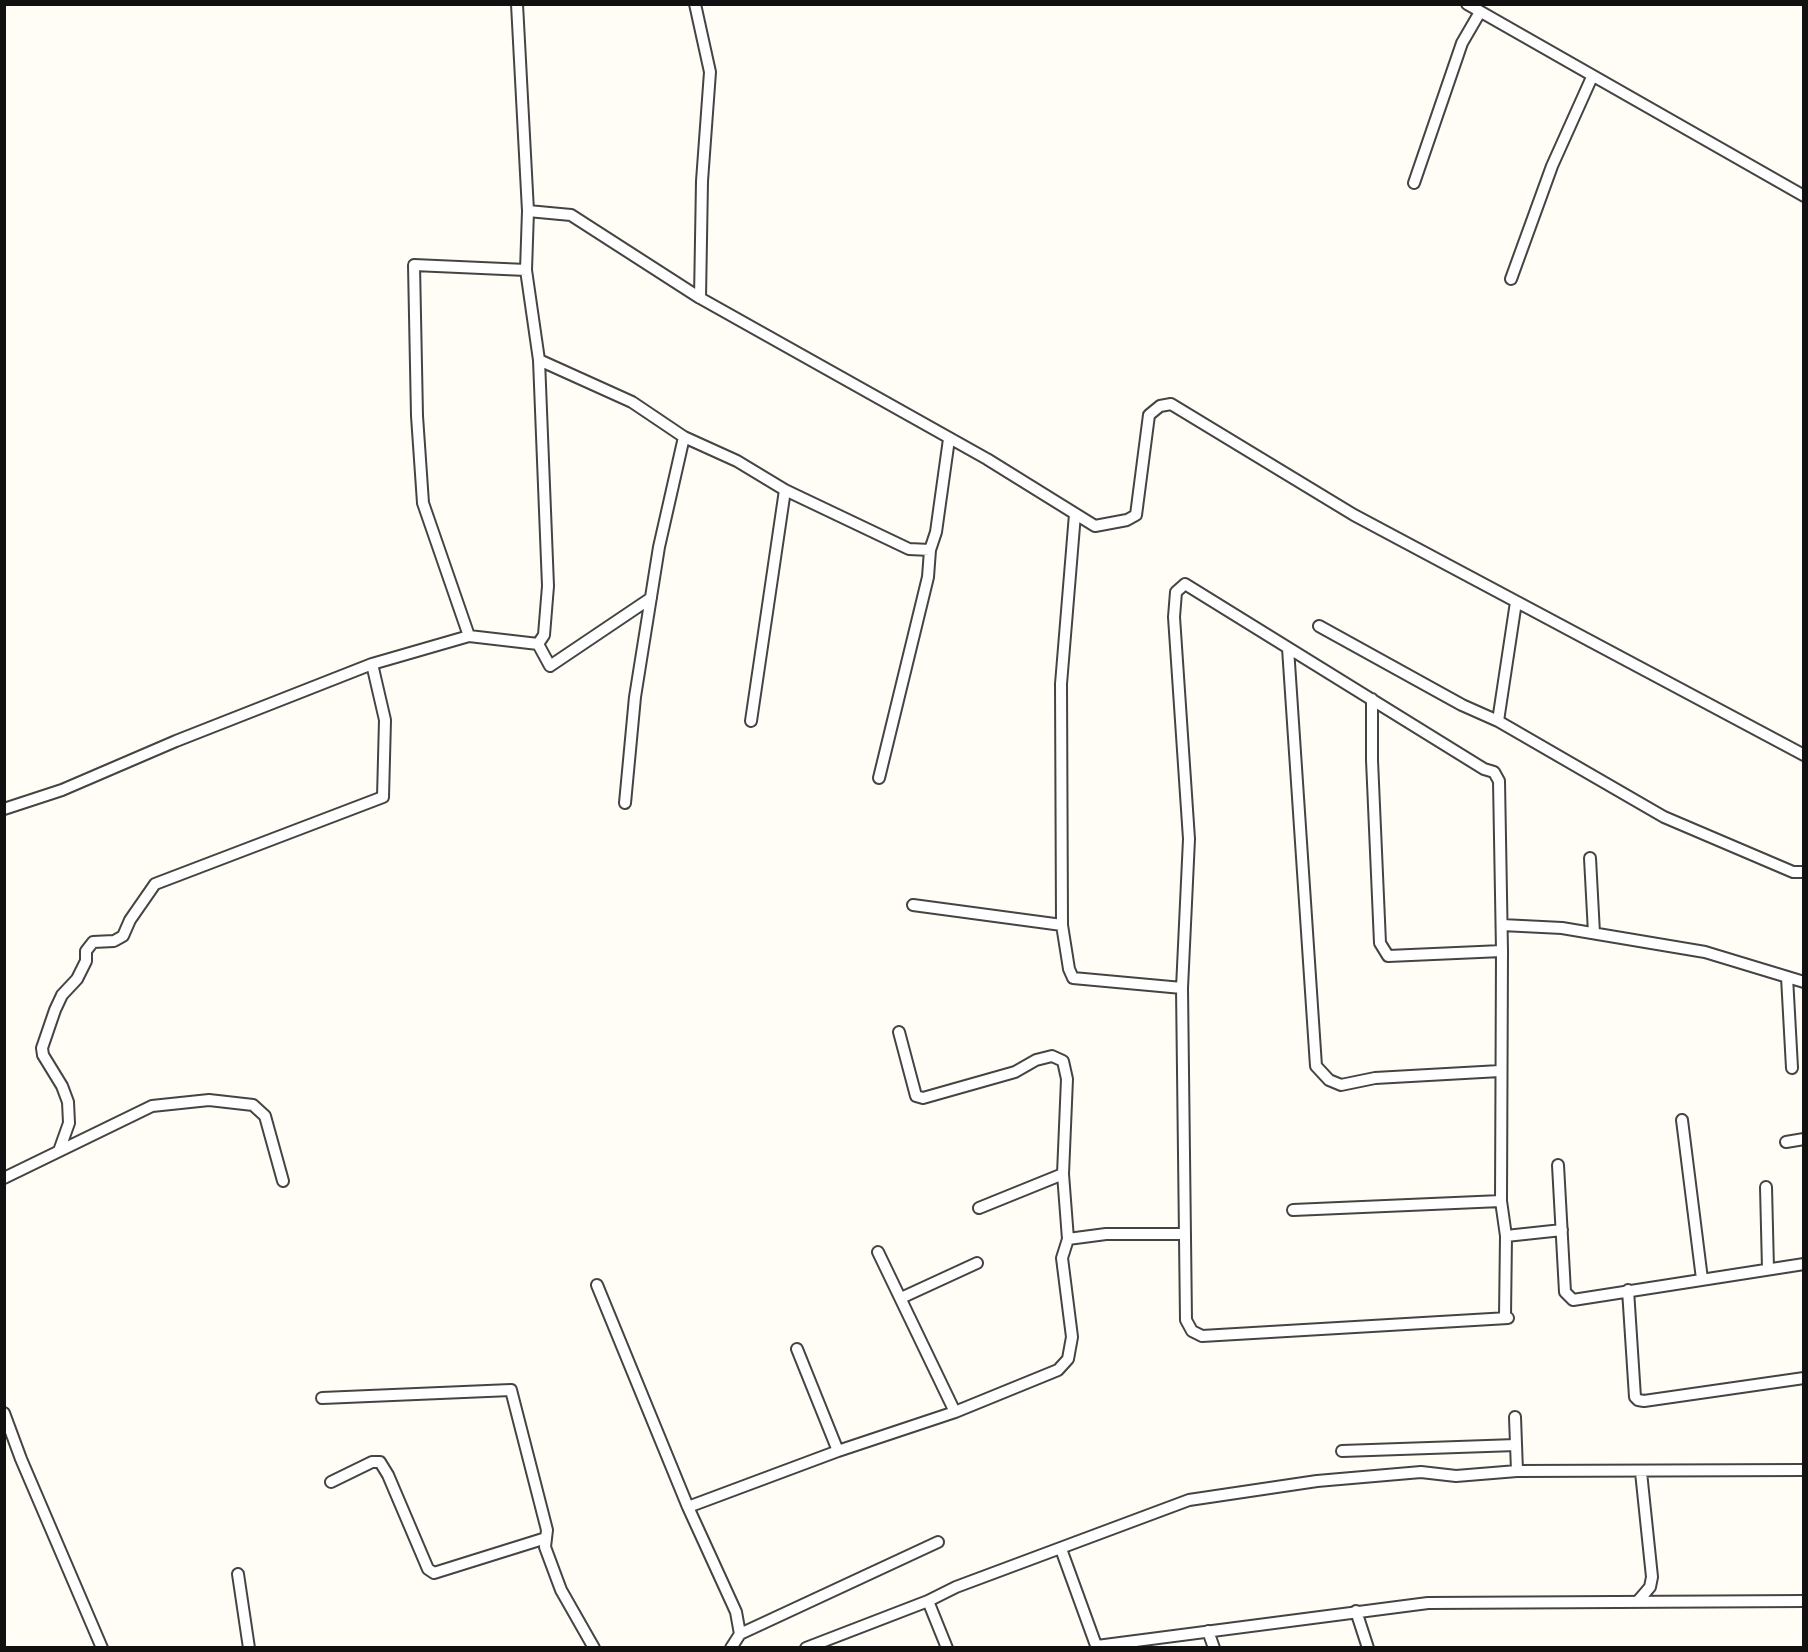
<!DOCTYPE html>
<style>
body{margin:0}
#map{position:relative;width:1808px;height:1652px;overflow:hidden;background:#fffdf5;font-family:Georgia,serif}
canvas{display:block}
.frame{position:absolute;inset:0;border:6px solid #111;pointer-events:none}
</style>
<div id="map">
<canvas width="1808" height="1652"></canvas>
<div class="frame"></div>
</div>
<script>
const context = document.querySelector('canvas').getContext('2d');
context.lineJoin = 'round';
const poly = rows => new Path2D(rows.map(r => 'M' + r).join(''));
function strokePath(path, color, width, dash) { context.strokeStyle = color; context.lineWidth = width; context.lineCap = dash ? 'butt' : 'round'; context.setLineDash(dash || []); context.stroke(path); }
const minor = poly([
 [695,4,710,72,702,181,700,298],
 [1467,4,1804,196],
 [1414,183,1462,43,1480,12],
 [528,211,571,215,700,298,987,459,1095,526,1127,520,1136,515,1149,415,1160,406,1171,404,1354,515,1804,755],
 [1511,279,1552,166,1592,77],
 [539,360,632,402,684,437,737,461,785,490,909,549,930,550],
 [1075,514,1061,684,1062,925,1069,969,1073,978,1182,988],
 [1185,584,1484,769,1494,772,1499,781,1502,951,1501,1201,1506,1236,1505,1316,1508,1318,1202,1336,1192,1331,1186,1320,1182,988,1189,839,1174,617,1176,592,1185,584],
 [1319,626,1462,705,1498,721,1664,817,1793,872,1804,872],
 [469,636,423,503,417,416,414,265,526,270],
 [538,644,550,666,651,598],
 [1288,648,1316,1066,1329,1080,1341,1085,1375,1078,1500,1071],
 [1372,699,1372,760,1380,943,1388,956,1502,951],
 [751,721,785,490],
 [1498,721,1516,602],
 [879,778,928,577,930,550,936,532,949,439],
 [625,803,635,697,659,547,684,437],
 [4,809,62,790,176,741,372,664,469,636,538,644,544,635,548,586,539,360,526,270,528,211,517,4],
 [1590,858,1594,933],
 [913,905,1062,925],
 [1502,925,1562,928,1705,952,1804,982],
 [1787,977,1792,1068],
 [1682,1120,1702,1279],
 [1786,1142,1804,1139],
 [59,1151,69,1123,68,1102,62,1086,43,1055,42,1048,55,1010,62,995,77,979,86,961,86,951,93,942,114,941,123,936,130,920,155,884,383,797,385,720,372,664],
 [1558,1165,1565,1292,1573,1300,1804,1264],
 [4,1178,152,1106,209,1100,253,1105,265,1116,283,1181],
 [1766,1187,1768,1269],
 [979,1208,1063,1174],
 [1293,1210,1501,1201],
 [1506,1236,1562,1230],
 [1068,1239,1106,1234,1184,1234],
 [878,1252,955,1412],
 [597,1285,688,1507,736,1612,740,1634],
 [1628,1290,1635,1397,1638,1400,1644,1401,1804,1378],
 [901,1298,977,1263],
 [797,1349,838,1451],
 [322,1398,511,1390,547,1530,545,1547,561,1590,594,1648],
 [4,1413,21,1459,102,1648],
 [1515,1417,1517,1471],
 [1342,1451,1516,1445],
 [331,1482,372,1462,380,1462,388,1475,428,1569,434,1573,546,1538],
 [688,1507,838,1451,955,1412,1058,1370,1068,1359,1072,1337,1062,1258,1068,1239,1063,1174,1067,1079,1063,1061,1052,1056,1036,1060,1015,1072,923,1098,916,1096,899,1032],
 [1061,1549,1097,1648],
 [238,1574,249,1648],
 [928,1601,947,1648],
 [1638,1601,1650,1587,1652,1577,1641,1472],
 [1356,1611,1368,1648],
 [1208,1631,1214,1648],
 [1097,1646,1428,1603,1804,1601],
 [731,1648,740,1634,938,1542],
 [806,1648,928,1601,956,1587,1189,1500,1317,1481,1421,1472,1456,1476,1517,1471,1804,1470]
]);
strokePath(minor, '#444', 14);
strokePath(minor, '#fff', 10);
</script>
